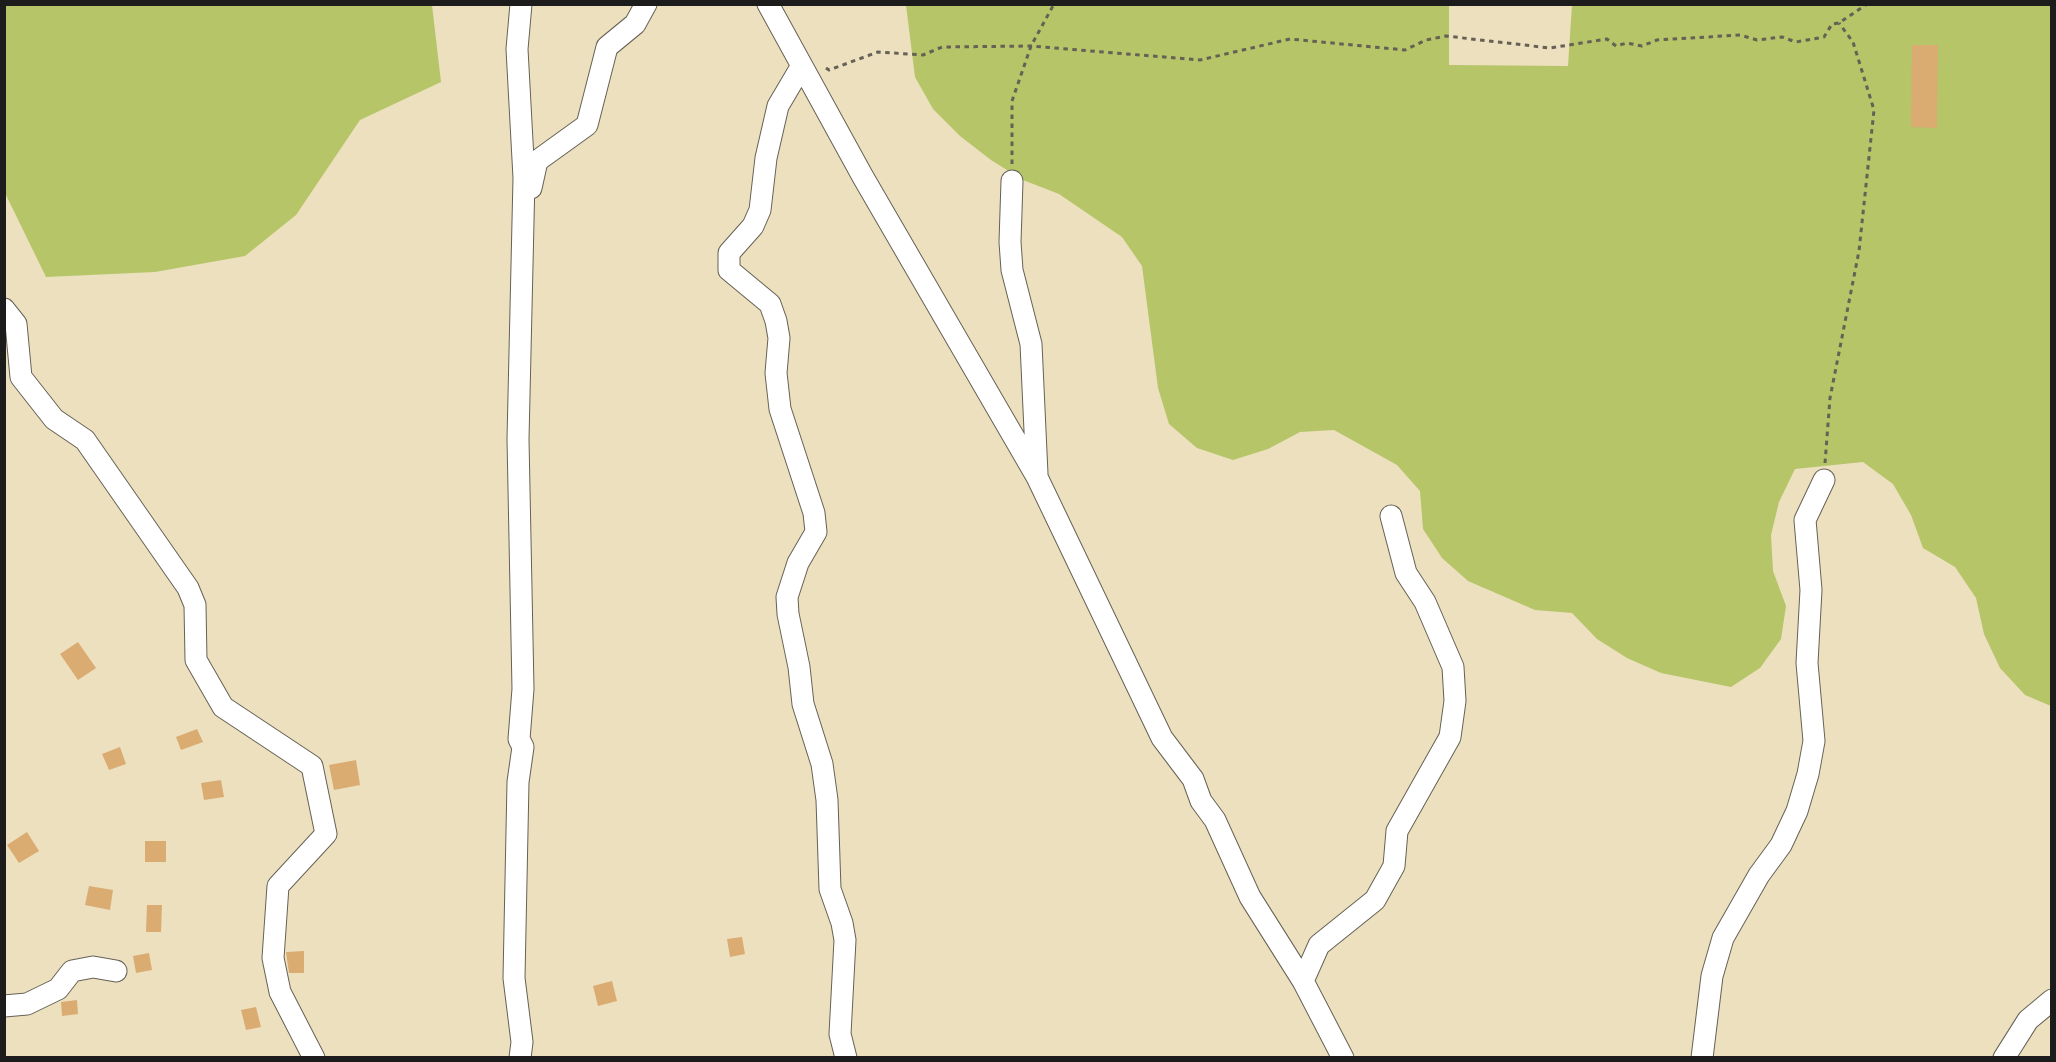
<!DOCTYPE html>
<style>
body{margin:0}
#map{position:relative;width:2056px;height:1062px;overflow:hidden;background:#ede0bf;font-family:"Gochi Hand",sans-serif}
canvas{display:block}
.frame{position:absolute;inset:0;border:6px solid #1c1c1c;pointer-events:none}
</style>
<div id="map">
<canvas width="2056" height="1062"></canvas>
<div class="frame"></div>
</div>
<script>
const context = document.querySelector('canvas').getContext('2d');
context.lineJoin = 'round';
function paint(path, color) { context.fillStyle = color; context.fill(path, 'evenodd'); }
const poly = rows => new Path2D(rows.map(r => 'M' + r).join(''));
function strokePath(path, color, width, dash) { context.strokeStyle = color; context.lineWidth = width; context.lineCap = dash ? 'butt' : 'round'; context.setLineDash(dash || []); context.stroke(path); }
paint(poly([
 [5,4,432,5,441,82,360,120,296,215,245,256,155,272,46,277,5,193],
 [906,5,1449,5,1449,65,1568,66,1572,5,2051,5,2051,706,2025,695,2000,668,1984,634,1976,598,1955,567,1923,548,1911,515,1893,484,1863,462,1795,469,1779,502,1771,535,1773,571,1786,606,1781,639,1760,668,1731,687,1661,673,1627,658,1597,639,1572,613,1535,610,1468,581,1442,558,1423,529,1420,491,1397,465,1334,430,1300,432,1268,449,1233,460,1197,448,1169,424,1158,388,1142,266,1122,237,1059,194,1023,180,991,160,960,136,933,109,915,77]
]), '#b5c568');
paint(poly([
 [1912,45,1938,45,1937,128,1911,127],
 [78,642,96,668,78,680,60,654],
 [197,729,203,742,181,750,176,737],
 [120,747,126,764,109,770,102,754],
 [356,760,360,785,334,790,329,765],
 [221,780,224,797,204,800,201,783],
 [27,832,39,851,19,863,7,845],
 [145,841,166,841,166,862,145,862],
 [89,886,113,890,110,910,85,905],
 [147,905,162,905,161,932,146,932],
 [742,937,745,954,730,957,727,939],
 [304,951,304,973,289,973,286,952],
 [149,953,152,970,136,973,133,956],
 [612,981,617,1001,598,1006,593,986],
 [77,1000,78,1014,62,1016,61,1002],
 [256,1007,261,1027,246,1030,241,1010]
]), '#daac72');
const minor = poly([
 [768,4,863,177,1037,477,1162,738,1193,779,1201,801,1215,820,1250,897,1303,981,1343,1058],
 [801,67,778,106,766,158,760,210,753,226,729,253,729,270,770,304,776,321,779,338,776,373,780,409,814,513,816,532,798,563,787,597,788,614,799,667,803,704,822,764,827,800,830,889,842,923,845,940,840,1034,846,1058],
 [1012,181,1010,242,1012,270,1031,344,1037,474],
 [531,188,537,161,587,125,607,47,635,24,646,4],
 [4,309,16,324,21,377,54,419,85,440,188,588,195,605,196,660,223,707,312,766,326,834,278,886,273,958,280,992,314,1058],
 [1303,981,1319,945,1375,900,1394,866,1397,831,1450,737,1455,701,1453,667,1425,602,1406,573,1391,516],
 [4,1006,27,1004,58,989,72,971,93,967,116,971],
 [520,1058,522,1042,514,978,518,782,523,747,519,739,523,689,518,439,524,178,517,49,521,4],
 [1702,1058,1712,976,1723,938,1759,875,1781,845,1797,811,1808,774,1814,741,1807,663,1811,590,1805,520,1824,480],
 [2004,1058,2028,1020,2052,1000]
]);
strokePath(minor, '#656155', 23);
strokePath(poly([
 [826,68,829,70,878,52,923,55,942,47,1031,46,1200,60,1290,39,1405,50,1426,40,1446,36,1550,48,1607,39,1616,46,1627,43,1642,46,1657,40,1740,35,1757,40,1782,37,1796,42,1824,37,1832,24,1839,23,1867,4],
 [1012,164,1012,101,1031,46,1054,4],
 [1825,463,1830,398,1859,251,1874,110,1853,42,1839,23]
]), '#656155', 3, [4.5, 4.5]);
strokePath(minor, '#fff', 21);
</script>
